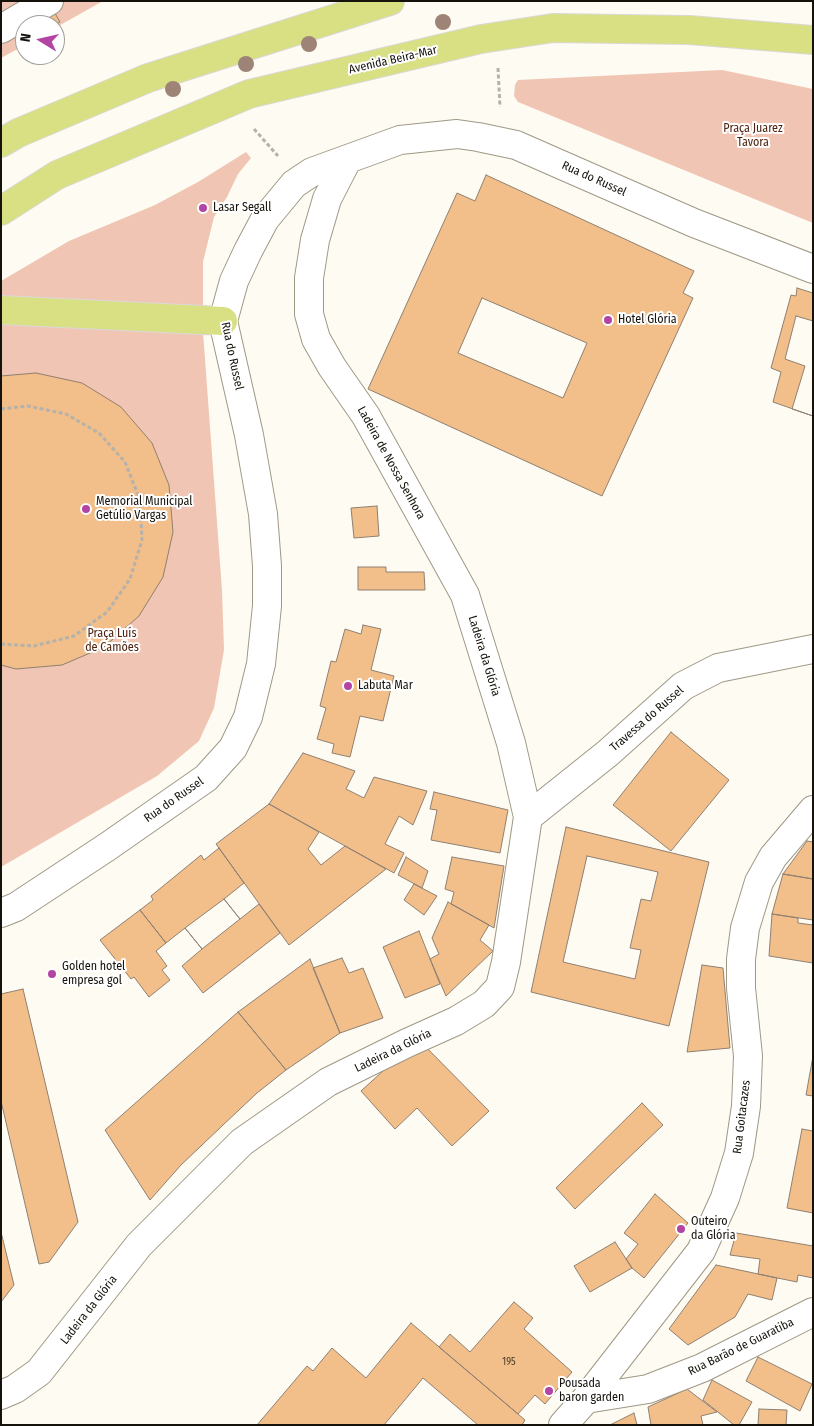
<!DOCTYPE html>
<meta charset="utf-8">
<style>
body{margin:0}
#map{position:relative;width:814px;height:1426px;overflow:hidden;background:#fefbf3;font-family:"Fira Sans Condensed",sans-serif}
canvas{display:block}
.frame{position:absolute;inset:0;border:2px solid #15120b;pointer-events:none}
.north{position:absolute;left:15px;top:15px;width:50px;height:50px;box-sizing:border-box;background:#fff;border:1px solid #a1a09d;border-radius:50%;rotate:279deg;font-size:14px;font-weight:700;line-height:20px;text-align:center;color:#15120b}
.north::after{content:'';display:block;margin:auto;width:18px;height:22px;background:#b244a3;clip-path:polygon(50% 0,100% 100%,50% 72%,0 100%)}
</style>
<div id="map">
<canvas width="814" height="1426"></canvas>
<div class="frame"></div>
<div class="north">N</div>
</div>
<script>
const context = document.querySelector('canvas').getContext('2d');
context.lineJoin = 'round';
function paint(path, color) { context.fillStyle = color; context.fill(path, 'evenodd'); }
const poly = rows => new Path2D(rows.map(r => 'M' + r).join(''));
function strokePath(path, color, width, dash) { context.strokeStyle = color; context.lineWidth = width; context.lineCap = dash ? 'butt' : 'round'; context.setLineDash(dash || []); context.stroke(path); }
function write(font, color, halo, rows, align = 'center') {
  context.font = font + ' "Fira Sans Condensed",sans-serif'; context.lineWidth = 4; context.setLineDash([]); context.textBaseline = 'middle'; context.strokeStyle = halo; context.fillStyle = color; for (const [text, x, y, turn = 0] of rows) {
    context.save(); context.translate(x, y); context.rotate((+turn || 0) * Math.PI / 180); context.textAlign = isNaN(turn) ? turn : align; if (halo) context.strokeText(text, 0, 0); context.fillText(text, 0, 0); context.restore();
  }
}
paint(poly([
 [1,1,103,1,55,28,55,25,25,25,25,45,1,58],
 [722,70,813,89,813,223,518,102,514,96,515,85,518,80],
 [246,152,251,158,238,174,227,197,214,217,203,262,203,332,222,590,224,650,214,708,199,741,157,776,1,867,1,281,69,241,155,205,198,182]
]), '#f1c5b3');
const building = poly([
 [52,8,60,22,55,25,27,25,52,8],
 [486,175,694,271,683,293,693,298,602,496,368,389,457,193,475,201,486,175],
 [482,298,587,343,563,398,458,353,482,298],
 [797,288,813,293,813,416,773,402,781,372,771,368,791,295,796,296,797,288],
 [796,316,813,321,813,416,792,409,805,366,785,359,796,316],
 [36,373,82,383,121,407,152,443,169,485,173,532,163,577,139,616,104,647,62,665,16,669,1,665,1,376,36,373],
 [377,506,379,536,354,538,351,508,377,506],
 [358,567,386,567,386,572,424,572,425,590,358,590,358,567],
 [363,625,381,629,371,670,394,676,383,721,360,716,350,757,332,753,334,744,317,739,326,708,320,706,331,661,336,662,345,629,361,634,363,625],
 [671,732,729,780,671,851,613,805,671,732],
 [303,753,355,771,346,789,364,798,374,777,427,791,413,825,399,816,385,844,404,853,394,873,269,804,303,753],
 [434,792,508,810,500,853,431,840,437,810,430,809,434,792],
 [269,804,319,832,308,849,321,865,345,846,386,869,289,945,216,844,269,804],
 [566,827,709,862,669,1026,531,992,566,827],
 [807,841,813,842,813,879,783,874,807,841],
 [219,848,244,883,224,899,240,919,259,904,280,933,203,993,182,966,202,949,185,928,166,943,140,910,153,900,151,896,201,855,204,860,219,848],
 [587,856,658,872,651,901,641,899,630,948,641,950,635,979,563,962,587,856],
 [406,857,428,871,422,888,398,875,406,857],
 [452,857,504,866,494,928,451,904,454,892,445,889,452,857],
 [783,874,813,879,813,920,772,914,783,874],
 [414,884,437,896,424,915,404,900,414,884],
 [224,899,240,919,202,949,185,928,224,899],
 [448,902,489,925,480,940,493,951,446,996,430,959,439,954,432,938,448,902],
 [140,910,166,943,156,951,167,966,162,970,170,980,149,997,134,977,131,979,100,940,140,910],
 [772,914,798,918,798,923,813,925,813,963,769,956,772,914],
 [419,931,440,984,405,998,383,947,419,931],
 [342,958,349,973,363,968,383,1018,340,1033,313,968,342,958],
 [310,959,340,1033,286,1070,238,1012,310,959],
 [702,965,723,968,730,1048,687,1052,702,965],
 [23,989,78,1222,49,1262,39,1264,1,1101,1,994,23,989],
 [238,1012,286,1070,257,1093,222,1126,181,1165,150,1200,105,1130,238,1012],
 [418,1039,489,1111,452,1146,417,1108,395,1129,361,1091,418,1039],
 [813,1056,813,1096,806,1095,813,1056],
 [642,1103,663,1125,575,1209,556,1188,642,1103],
 [802,1129,813,1131,813,1213,787,1208,802,1129],
 [655,1194,688,1223,644,1278,632,1268,626,1259,638,1244,624,1233,655,1194],
 [1,1232,14,1285,1,1302,1,1232],
 [736,1233,813,1246,813,1278,798,1275,797,1282,758,1274,760,1259,730,1255,736,1233],
 [615,1242,632,1268,590,1292,574,1266,615,1242],
 [716,1265,777,1278,772,1300,748,1294,735,1317,688,1345,669,1329,716,1265],
 [514,1302,533,1318,524,1329,572,1372,545,1404,535,1395,518,1414,439,1347,450,1334,470,1352,514,1302],
 [411,1323,525,1420,522,1425,478,1425,423,1378,384,1425,257,1425,307,1366,313,1371,332,1348,366,1378,411,1323],
 [758,1357,812,1384,800,1411,746,1381,758,1357],
 [712,1380,752,1402,739,1425,734,1425,703,1400,712,1380],
 [687,1389,717,1412,701,1416,703,1425,651,1425,648,1407,687,1389],
 [759,1409,787,1410,786,1425,758,1425,759,1409],
 [634,1413,637,1425,610,1425,634,1413]
]);
paint(building, '#f2be89');
strokePath(building, '#8f8071', 1);
const minor = poly([
 [1,29,49,1],
 [528,817,608,753,683,686,718,668,813,649],
 [1,913,16,907,107,847,206,778,233,748,248,717,261,664,267,606,267,566,263,514,249,435,223,321,234,281,248,251,265,219,294,184,312,172,400,140,457,134,478,137,516,145,694,223,813,269],
 [1,1395,15,1389,39,1372,139,1245,242,1142,328,1082,407,1043,456,1021,484,1004,500,987,506,962,528,817,511,743,465,595,366,416,332,367,316,339,309,314,309,278,315,240,327,199,347,160],
 [586,1399,701,1251,725,1198,739,1153,746,1106,748,1056,741,988,741,959,745,928,759,882,773,857,813,810],
 [563,1425,586,1399,648,1389,702,1368,813,1312]
]);
const major = poly([
 [1,143,18,133,148,78,390,1],
 [1,211,57,175,249,94,481,39,553,28,689,30,813,40],
 [1,310,223,321]
]);
strokePath(minor, '#9f9885', 30);
strokePath(major, '#dad9d8', 30);
strokePath(poly([
 [498,68,500,107],
 [254,129,278,156],
 [1,409,28,406,66,414,99,433,125,462,140,500,142,540,130,579,107,612,74,636,34,646,1,644]
]), '#b5b2ab', 3, [4, 2.5]);
strokePath(minor, '#fff', 28);
strokePath(major, '#d9df83', 28);
context.fillStyle = '#9d8476';
for (const [x, y] of [
 [443,22],
 [309,44],
 [246,64],
 [173,89]
]) { context.beginPath(); context.arc(x, y, 8, 0, 2 * Math.PI); context.fill(); }
for (const [x, y, r, color] of [
 [203,208,5,"#b244a3"],
 [608,320,5,"#b244a3"],
 [86,509,5,"#b244a3"],
 [348,686,5,"#b244a3"],
 [52,974,5,"#b244a3"],
 [681,1229,5,"#b244a3"],
 [549,1391,5,"#b244a3"]
]) { const dot = new Path2D(); dot.arc(x, y, r, 0, 2 * Math.PI); context.fillStyle = color; context.fill(dot); strokePath(dot, '#fff', 2); }
write('10px', '#4c3d2a', null, [
 ["195",509,1362]
]);
write('12px', '#15120b', '#fff', [
 ["Avenida Beira-Mar",393,60,-13],
 ["Rua do Russel",594,179,24],
 ["Rua do Russel",232,356,78],
 ["Ladeira de Nossa Senhora",391,463,61],
 ["Ladeira da Glória",484,656,73],
 ["Travessa do Russel",647,719,-41],
 ["Rua do Russel",174,800,-35],
 ["Ladeira da Glória",393,1051,-26],
 ["Rua Goitacazes",742,1117,-83],
 ["Ladeira da Glória",89,1310,-52],
 ["Rua Barão de Guaratiba",741,1347,-26]
]);
write('12px', '#4e220f', '#fff', [
 ["Praça Juarez",753,129],
 ["Tavora",753,143],
 ["Praça Luís",112,634],
 ["de Camões",112,648]
]);
write('12px', '#15120b', '#fff', [
 ["Lasar Segall",213,208],
 ["Hotel Glória",618,320],
 ["Memorial Municipal",96,502],
 ["Getúlio Vargas",96,516],
 ["Labuta Mar",358,686],
 ["Golden hotel",62,967],
 ["empresa gol",62,981],
 ["Outeiro",691,1222],
 ["da Glória",691,1236],
 ["Pousada",559,1384],
 ["baron garden",559,1398]
], 'left');
</script>
